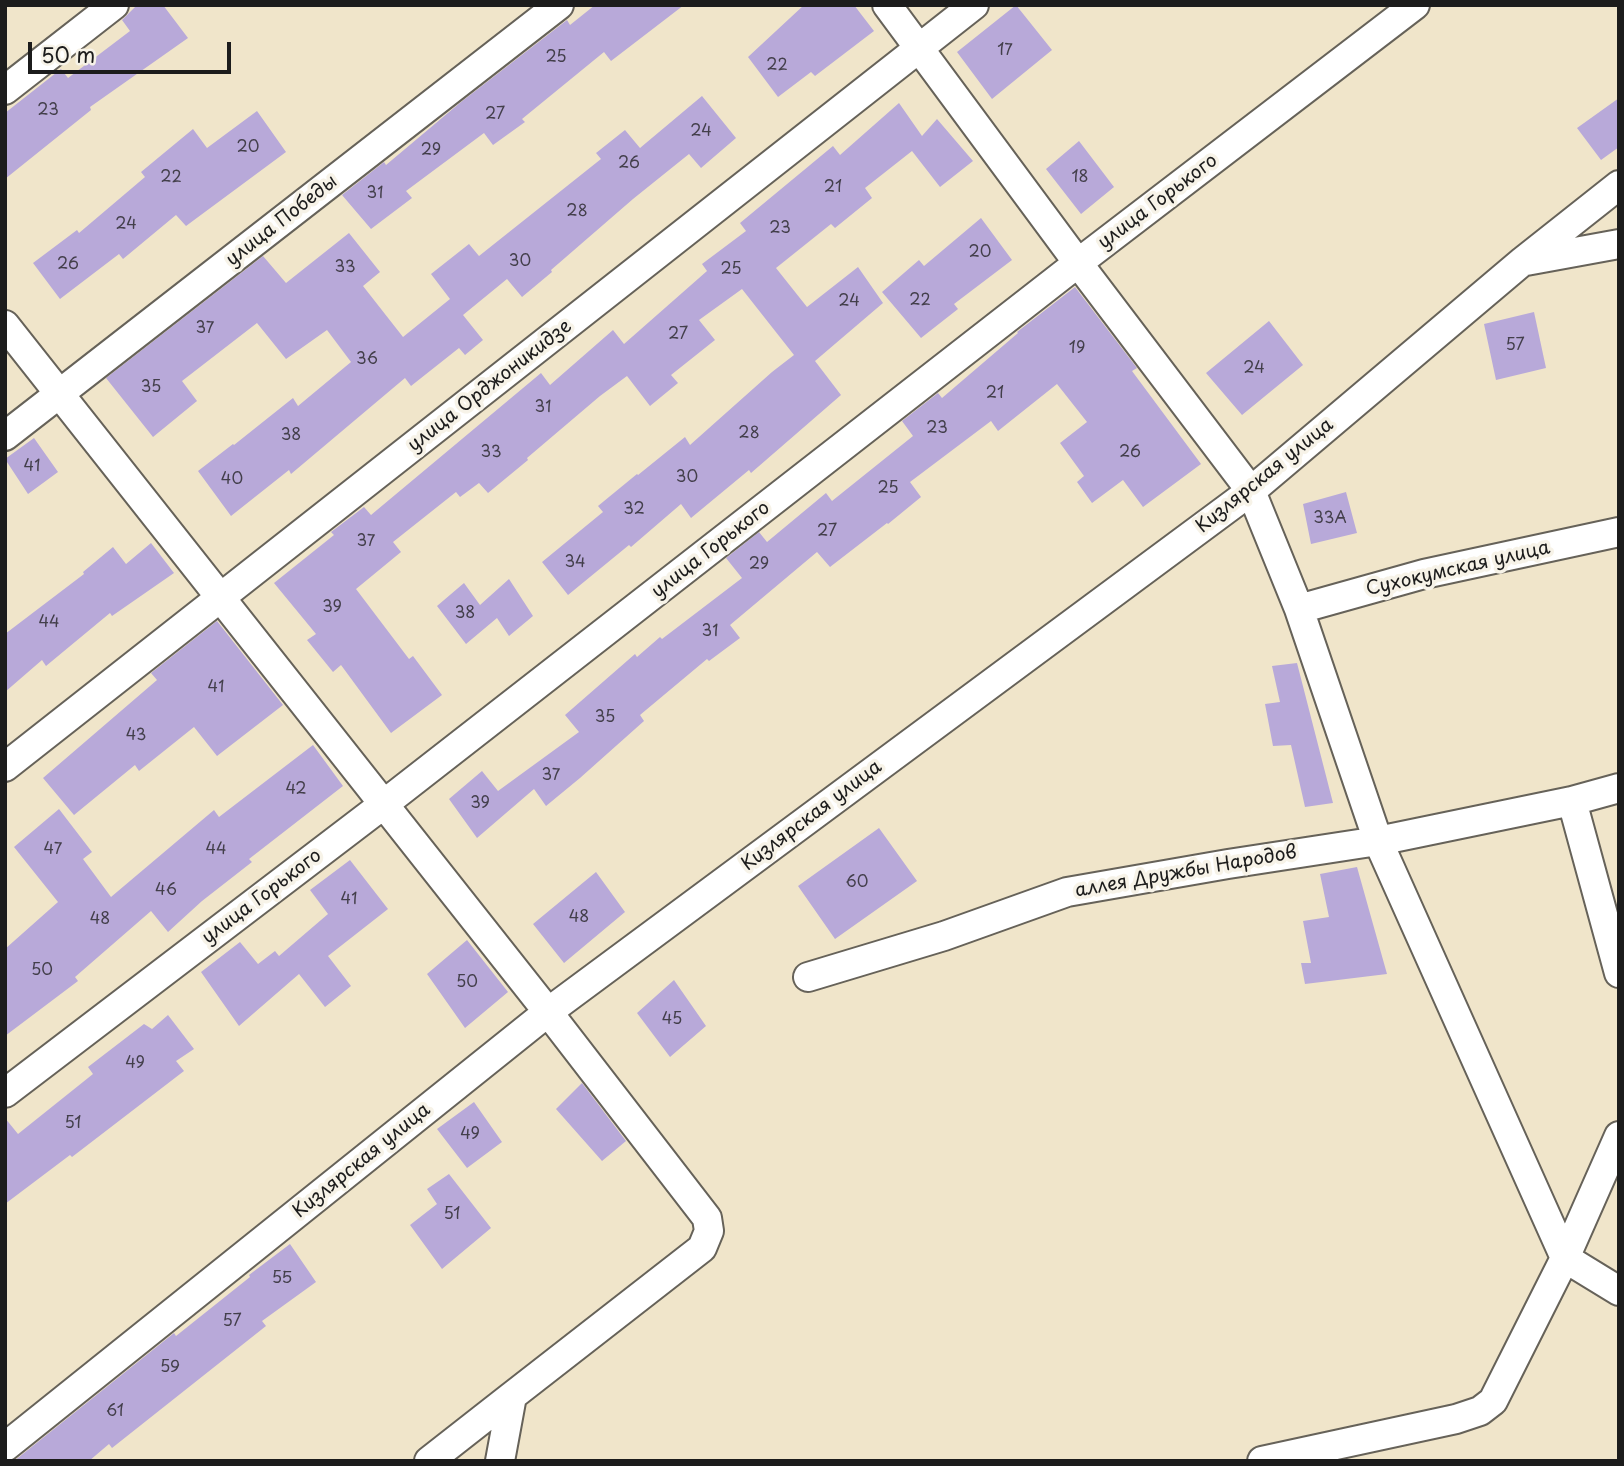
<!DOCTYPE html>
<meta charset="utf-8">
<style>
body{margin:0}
#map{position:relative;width:1624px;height:1466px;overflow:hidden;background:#f0e5ca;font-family:"Playpen Sans",sans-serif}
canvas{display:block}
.frame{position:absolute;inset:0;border:7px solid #1c1c1c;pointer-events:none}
.scale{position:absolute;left:28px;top:42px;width:203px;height:32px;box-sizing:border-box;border:4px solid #1c1c1c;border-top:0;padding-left:9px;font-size:21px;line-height:24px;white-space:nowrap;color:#1c1c1c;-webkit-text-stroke:5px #f7f3e8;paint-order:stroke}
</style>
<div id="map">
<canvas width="1624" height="1466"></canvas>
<div class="frame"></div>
<div class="scale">50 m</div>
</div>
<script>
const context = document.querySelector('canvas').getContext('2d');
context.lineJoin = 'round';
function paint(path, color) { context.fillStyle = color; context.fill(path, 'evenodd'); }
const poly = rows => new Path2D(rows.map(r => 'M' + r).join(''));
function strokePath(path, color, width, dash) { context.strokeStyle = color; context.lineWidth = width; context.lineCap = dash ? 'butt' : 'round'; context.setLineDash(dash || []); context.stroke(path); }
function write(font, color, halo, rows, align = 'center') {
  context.font = font + ' "Playpen Sans",sans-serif'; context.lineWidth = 7; context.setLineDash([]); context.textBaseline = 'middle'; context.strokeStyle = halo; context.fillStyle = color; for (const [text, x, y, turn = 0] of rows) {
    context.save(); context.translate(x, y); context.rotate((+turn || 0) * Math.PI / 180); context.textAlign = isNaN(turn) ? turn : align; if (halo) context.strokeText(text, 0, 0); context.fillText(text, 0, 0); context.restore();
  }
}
paint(poly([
 [137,5,163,5,188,38,90,107,91,110,5,179,5,113,61,69,68,78,130,31,122,20],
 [595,5,684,5,611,61,604,52,522,119,525,122,493,145,484,133,406,191,412,198,371,229,342,195,384,162,386,165,461,102,567,20,570,25],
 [804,5,854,5,874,31,815,76,811,72,778,97,748,57],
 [1016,5,1052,50,992,99,957,52],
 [702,96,736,138,701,168,689,154,633,199,551,270,552,272,522,297,507,279,463,315,483,340,465,355,459,348,411,386,405,378,291,474,289,470,231,516,198,471,233,444,234,445,293,398,298,406,351,362,327,330,286,359,257,323,182,381,197,401,153,437,106,378,263,256,286,283,349,233,380,272,363,286,403,337,450,299,431,274,469,244,479,256,601,159,596,153,625,130,640,148],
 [1619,98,1619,147,1601,160,1577,128],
 [899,103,922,136,937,119,973,161,940,187,912,151,865,188,872,198,835,228,831,224,776,268,807,307,858,267,883,303,815,361,841,395,751,473,749,470,691,518,681,504,631,547,629,545,568,595,542,562,603,512,598,506,637,474,638,475,685,437,690,445,772,372,794,355,742,289,699,320,715,340,671,375,678,383,650,406,627,376,600,396,527,458,528,460,488,493,479,483,460,497,456,492,393,542,401,552,356,589,409,659,413,656,442,695,391,733,341,665,333,672,307,640,316,634,274,583,334,535,331,532,364,507,371,515,541,373,550,385,613,330,624,344,707,271,702,264,746,231,740,223,833,146,840,155],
 [257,111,286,152,186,226,176,215,123,259,119,254,60,299,33,263,77,230,79,233,145,177,141,172,193,129,207,148],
 [1079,141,1114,187,1081,214,1046,169],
 [981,218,1012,260,954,304,958,309,921,338,882,292,919,260,924,266],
 [1075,287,1137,368,1132,371,1201,464,1143,507,1123,480,1092,503,1077,482,1084,476,1060,443,1087,422,1057,384,998,431,991,421,910,482,921,497,888,524,887,523,830,567,817,552,730,625,740,638,709,661,707,659,640,715,644,721,580,778,546,806,534,789,477,838,449,799,482,771,498,791,579,732,565,715,635,654,637,657,660,637,662,639,742,578,726,558,759,532,767,542,826,493,832,501,913,436,902,421,938,393,942,398,1018,333,1017,332],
 [1534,312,1546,368,1496,380,1484,324],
 [1269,321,1303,365,1242,415,1206,373],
 [34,438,58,472,28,494,5,459],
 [1346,492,1357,533,1311,544,1303,504],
 [151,543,174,573,112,616,110,613,46,666,42,660,5,692,5,634,84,574,83,572,113,547,126,564],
 [509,579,533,616,509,636,497,618,466,644,437,606,464,583,480,605],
 [217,621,283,705,217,756,194,727,139,771,135,765,74,815,43,778,157,680,151,673],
 [1297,663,1333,803,1305,807,1291,745,1273,746,1265,704,1280,702,1272,666],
 [313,745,343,786,249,859,252,862,202,901,168,932,151,911,75,977,78,981,5,1036,5,949,58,902,14,847,59,809,92,852,83,859,111,897,214,810,219,817],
 [879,828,917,881,835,939,798,886],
 [350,860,388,909,328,956,351,986,325,1007,299,974,239,1026,201,972,240,942,258,964,275,951,279,956,328,914,310,890],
 [1357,867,1387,974,1305,984,1301,963,1311,963,1303,921,1329,917,1320,874],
 [596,872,625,912,564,963,533,924],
 [467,940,508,992,465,1028,427,974],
 [674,980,706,1026,670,1057,637,1013],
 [168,1015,194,1049,176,1061,184,1071,72,1157,70,1155,5,1204,5,1118,18,1134,93,1074,88,1067,144,1024,152,1029],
 [582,1083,626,1141,602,1161,556,1109],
 [474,1102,502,1142,467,1168,437,1129],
 [449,1174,491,1228,442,1269,410,1225,437,1204,427,1189],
 [290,1244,316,1282,262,1321,266,1326,112,1448,109,1444,89,1461,14,1461,174,1333,176,1336,250,1277,249,1275]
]), '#b8a9d9');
const minor = poly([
 [887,5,1078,263,1251,491,1299,609,1378,841,1565,1258,1619,1291],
 [5,90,114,5],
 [1526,261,1619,244],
 [5,325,548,1012,707,1218,709,1231,702,1248,512,1396,500,1461],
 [5,436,559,5],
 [1299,609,1424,574,1619,532],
 [5,767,974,5],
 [1572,801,1619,973],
 [808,977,944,936,1067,892,1228,864,1378,841,1572,801,1619,788],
 [5,1093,384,804,1078,263,1415,5],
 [5,1447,548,1012,1251,491,1523,261,1619,185],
 [429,1461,512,1396],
 [1262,1461,1456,1419,1480,1411,1493,1401,1565,1258,1619,1136]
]);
strokePath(minor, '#666259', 32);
strokePath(minor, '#fff', 28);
write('16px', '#433f4b', null, [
 ["17",1005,51],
 ["25",556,58],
 ["22",777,66],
 ["23",48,111],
 ["27",495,115],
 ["24",701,132],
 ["20",248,148],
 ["29",431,151],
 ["26",629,164],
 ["22",171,178],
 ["18",1080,178],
 ["21",833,188],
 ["31",375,194],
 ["28",577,212],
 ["24",126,225],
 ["23",780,229],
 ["20",980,253],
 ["30",520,262],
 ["26",68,265],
 ["33",345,268],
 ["25",731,270],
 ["22",920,301],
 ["24",849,302],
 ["37",205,329],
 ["27",678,335],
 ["57",1515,346],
 ["19",1077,349],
 ["36",367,360],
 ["24",1254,369],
 ["35",151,388],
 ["21",995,394],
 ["31",543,408],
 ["23",937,429],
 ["28",749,434],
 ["38",291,436],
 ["33",491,453],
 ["26",1130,453],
 ["41",32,467],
 ["30",687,478],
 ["40",232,480],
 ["25",888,489],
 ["32",634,510],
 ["33А",1330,519],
 ["27",827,532],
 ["37",366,542],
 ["34",575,563],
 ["29",759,565],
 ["39",332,608],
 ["38",465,614],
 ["44",49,623],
 ["31",710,632],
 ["41",216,688],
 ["35",605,718],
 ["43",136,736],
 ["37",551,776],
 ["42",296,790],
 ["39",480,804],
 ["47",53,850],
 ["44",216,850],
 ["60",857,883],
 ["46",166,891],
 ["41",349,900],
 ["48",579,918],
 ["48",100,920],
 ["50",42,971],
 ["50",467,983],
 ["45",672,1020],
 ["49",135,1064],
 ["51",73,1124],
 ["49",470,1135],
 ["51",452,1215],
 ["55",282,1279],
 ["57",232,1322],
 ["59",170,1368],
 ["61",115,1412]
]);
write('19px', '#1c1c1c', '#f7f3e8', [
 ["улица Горького",1158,202,-37],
 ["улица Победы",282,221,-38],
 ["улица Орджоникидзе",490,386,-38],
 ["Кизлярская улица",1265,476,-39],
 ["улица Горького",711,550,-38],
 ["Сухокумская улица",1458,569,-13],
 ["Кизлярская улица",812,816,-37],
 ["аллея Дружбы Народов",1186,872,-10],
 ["улица Горького",262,897,-37],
 ["Кизлярская улица",362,1161,-39]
]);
</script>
